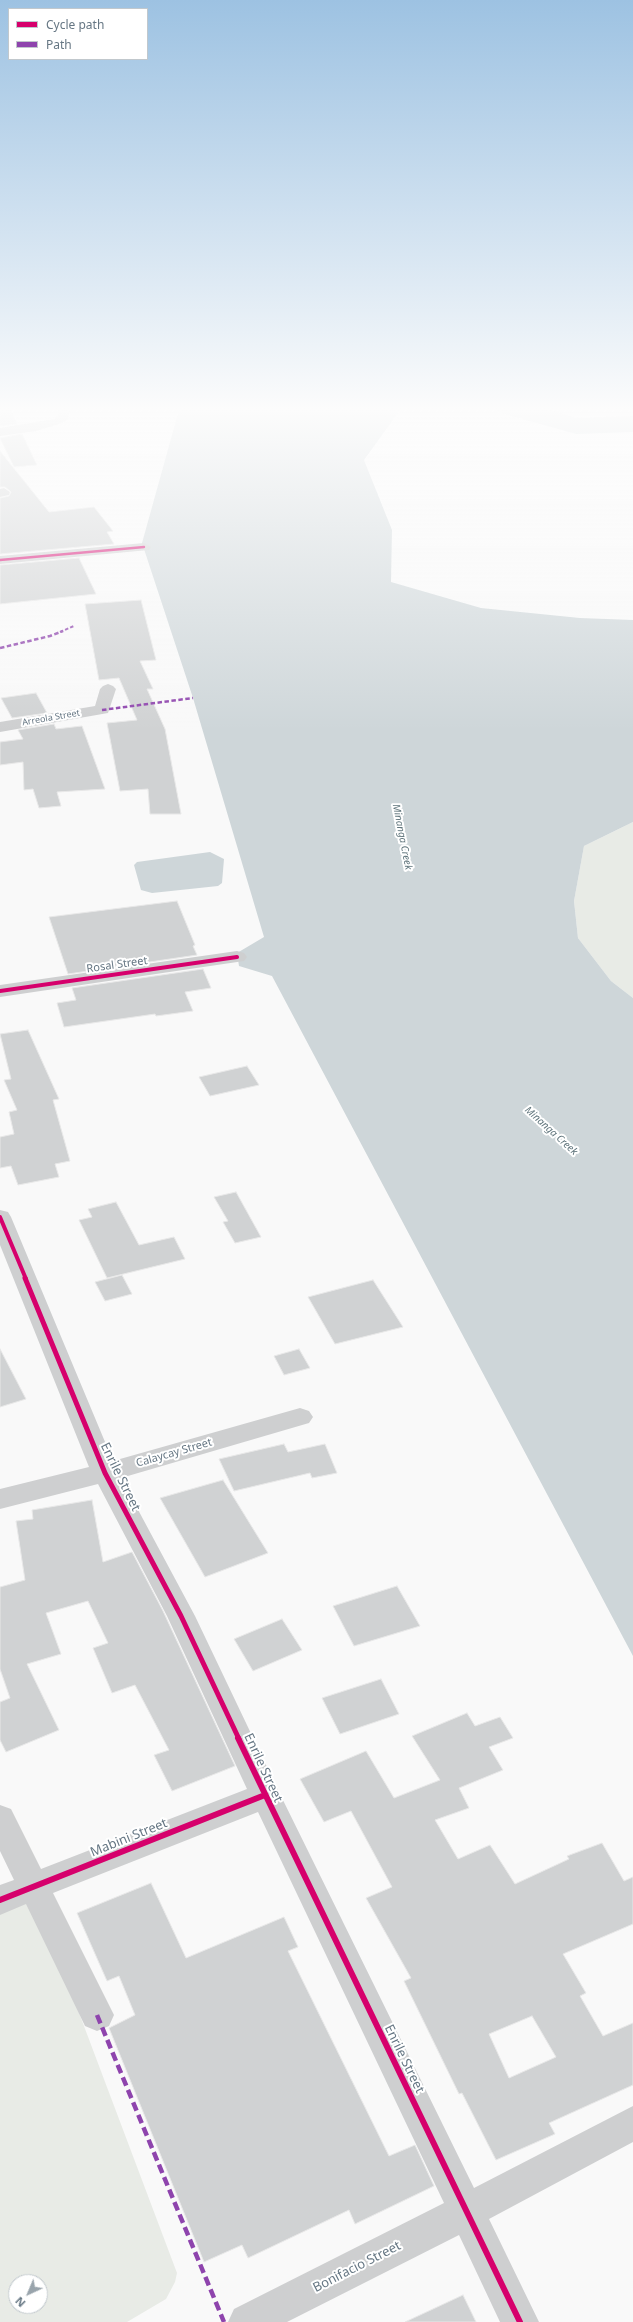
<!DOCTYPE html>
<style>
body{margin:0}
#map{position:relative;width:633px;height:2322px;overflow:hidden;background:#f9f9f9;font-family:"Noto Sans",sans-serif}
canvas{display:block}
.legend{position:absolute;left:8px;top:8px;width:140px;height:52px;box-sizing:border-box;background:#fff;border:1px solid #c1c8cd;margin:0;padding:5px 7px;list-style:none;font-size:12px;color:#657683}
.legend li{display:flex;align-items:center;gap:8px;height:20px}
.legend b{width:20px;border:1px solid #c1c8cd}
.north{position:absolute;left:8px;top:2274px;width:40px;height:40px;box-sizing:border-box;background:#fff;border:1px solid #c1c8cd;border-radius:50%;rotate:224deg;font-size:11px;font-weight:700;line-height:16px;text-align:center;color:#657683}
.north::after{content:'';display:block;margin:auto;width:14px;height:18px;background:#99a4ac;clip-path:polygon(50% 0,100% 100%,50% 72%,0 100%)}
</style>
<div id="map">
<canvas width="633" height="2322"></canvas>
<ul class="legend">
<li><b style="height:5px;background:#d6006c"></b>Cycle path</li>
<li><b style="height:5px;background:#8e44ad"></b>Path</li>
</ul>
<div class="north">N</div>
</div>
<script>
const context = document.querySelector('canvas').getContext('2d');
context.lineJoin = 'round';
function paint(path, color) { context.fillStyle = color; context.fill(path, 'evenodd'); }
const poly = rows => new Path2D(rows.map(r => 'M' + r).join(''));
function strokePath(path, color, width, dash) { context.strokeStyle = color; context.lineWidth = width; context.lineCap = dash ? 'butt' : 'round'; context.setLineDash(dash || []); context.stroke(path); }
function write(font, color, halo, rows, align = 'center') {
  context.font = font + ' "Noto Sans",sans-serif'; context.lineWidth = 4; context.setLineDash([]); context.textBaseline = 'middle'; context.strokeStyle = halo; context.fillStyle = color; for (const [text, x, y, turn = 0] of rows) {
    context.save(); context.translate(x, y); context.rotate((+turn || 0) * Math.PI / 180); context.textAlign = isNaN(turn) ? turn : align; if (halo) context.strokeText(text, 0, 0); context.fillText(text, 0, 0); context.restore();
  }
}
paint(poly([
 [633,822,633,998,611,981,578,938,574,901,584,846],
 [21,1897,38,1904,177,2273,175,2282,166,2299,127,2322,0,2322,0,1906],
 [16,2282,40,2282,40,2306,16,2306]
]), '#e8ebe6');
paint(poly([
 [180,406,403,406,364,460,392,530,391,582,481,608,580,618,633,620,633,822,584,846,574,901,578,938,611,981,633,998,633,1656,272,976,239,966,237,953,264,937,193,698,142,543],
 [210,852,224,859,222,883,218,886,152,893,141,890,134,865,137,862]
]), '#ced6d9');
paint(poly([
 [494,406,537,406,577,418,633,416,633,432,576,434,498,412,494,406]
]), '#ced6d9');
const building = poly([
 [0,406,9,406,17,424,0,426,0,406],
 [22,434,37,465,14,467,0,438,22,434],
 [0,451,49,512,94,507,113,531,107,532,114,544,0,554,0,498,9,496,11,492,5,487,0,487,0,451],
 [79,558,96,594,0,604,0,565,79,558],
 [141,600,156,660,140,661,153,689,147,689,165,729,181,814,150,814,148,789,120,791,107,723,137,720,119,678,99,680,85,604,141,600],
 [36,693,47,713,12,718,1,698,36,693],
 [54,724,56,729,82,726,105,789,57,792,61,806,39,808,33,789,24,790,23,762,0,765,0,742,23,739,18,730,54,724],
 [177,901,195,945,193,946,197,955,68,974,49,917,177,901],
 [203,969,211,988,185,992,193,1011,156,1016,155,1014,64,1027,57,1003,76,1000,72,988,203,969],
 [28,1030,59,1099,53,1100,70,1161,55,1164,59,1177,18,1185,11,1166,0,1168,0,1137,14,1134,9,1112,17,1110,4,1080,11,1079,0,1034,28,1030],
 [247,1066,259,1085,210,1096,199,1077,247,1066],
 [236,1192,261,1237,235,1243,223,1222,228,1221,214,1197,236,1192],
 [116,1202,139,1245,174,1237,185,1259,107,1278,79,1220,92,1217,88,1209,116,1202],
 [122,1275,132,1294,105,1301,95,1282,122,1275],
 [373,1280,403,1327,335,1344,308,1297,373,1280],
 [0,1349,26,1399,0,1407,0,1349],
 [299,1349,310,1368,284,1375,274,1356,299,1349],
 [284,1444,288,1452,325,1444,337,1473,312,1478,310,1473,234,1491,219,1459,284,1444],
 [223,1480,268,1553,205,1577,160,1498,223,1480],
 [92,1500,103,1562,132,1552,163,1611,235,1766,172,1791,154,1755,169,1750,135,1685,112,1693,93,1648,108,1643,88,1601,46,1613,61,1654,27,1664,59,1730,6,1752,0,1740,0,1702,10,1698,0,1669,0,1587,25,1580,16,1521,33,1519,32,1510,92,1500],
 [397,1586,420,1626,354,1646,333,1606,397,1586],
 [282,1619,302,1650,253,1671,234,1639,282,1619],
 [381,1679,399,1714,340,1734,322,1698,381,1679],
 [467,1713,475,1726,500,1717,513,1738,489,1747,503,1770,459,1788,469,1808,435,1820,458,1859,490,1845,515,1884,569,1859,567,1856,602,1843,624,1881,633,1877,633,1924,563,1954,586,1993,580,1996,603,2036,633,2023,633,2085,549,2123,555,2134,496,2160,462,2093,459,2094,404,1981,411,1978,366,1898,392,1887,351,1811,324,1822,300,1779,366,1751,394,1798,440,1780,412,1736,467,1713],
 [532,2016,556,2057,509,2078,489,2034,532,2016],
 [151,1883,186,1958,284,1917,298,1947,288,1951,389,2156,415,2145,434,2186,355,2224,349,2210,248,2258,242,2245,204,2262,109,2028,135,2015,119,1976,107,1981,77,1913,151,1883],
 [463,2295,476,2322,405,2322,463,2295]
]);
paint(building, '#d0d2d3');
strokePath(building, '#e8e8e8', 1);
paint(poly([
 [54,406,66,406,70,411,68,419,62,423,36,431,0,436,0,428,54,419,58,416,58,411,54,406],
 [4,488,10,492,9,495,0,497,0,489,4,488],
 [144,543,151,547,149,550,0,564,0,556,144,543],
 [108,684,113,686,116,689,108,713,0,732,0,722,95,706,100,689,103,686,108,684],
 [237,951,244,953,247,957,244,961,0,997,0,985,237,951],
 [0,1210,8,1212,11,1217,113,1461,300,1408,309,1411,313,1417,309,1423,121,1478,195,1616,277,1788,474,2188,633,2106,633,2142,489,2219,539,2322,500,2322,459,2235,287,2322,228,2322,234,2309,444,2203,258,1812,53,1893,114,2015,109,2026,97,2031,85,2026,26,1904,0,1915,0,1885,14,1880,0,1851,0,1805,11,1809,41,1869,247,1789,167,1616,98,1484,0,1509,0,1489,89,1467,0,1245,0,1210]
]), '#cecfd0');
strokePath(poly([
 [60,632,74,626]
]), '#8e44ad', 2, [3.5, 2]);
strokePath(poly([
 [0,648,50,636,63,631],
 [102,710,193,698]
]), '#8e44ad', 2.5, [4.5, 2.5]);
strokePath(poly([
 [97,2015,224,2322]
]), '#8e44ad', 4.5, [9, 4.5]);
strokePath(poly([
 [0,560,144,547]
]), '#d6006c', 2.5);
strokePath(poly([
 [0,991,237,957],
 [0,1217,26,1279]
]), '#d6006c', 4);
strokePath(poly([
 [25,1278,105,1473,181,1616,239,1739]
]), '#d6006c', 5);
strokePath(poly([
 [238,1738,520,2322],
 [0,1900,265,1795]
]), '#d6006c', 6);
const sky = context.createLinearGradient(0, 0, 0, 731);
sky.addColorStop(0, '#9dc2e2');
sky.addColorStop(0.56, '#fcfcfc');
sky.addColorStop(1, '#fcfcfc00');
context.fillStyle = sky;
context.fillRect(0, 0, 633, 731);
write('9px', '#657683', '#fff', [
 ["Arreola Street",51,718,-10]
]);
write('italic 10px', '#60757c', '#fff', [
 ["Minanga Creek",402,837,79],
 ["Minanga Creek",551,1131,42]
]);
write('11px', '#657683', '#fff', [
 ["Rosal Street",117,965,-8],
 ["Calaycay Street",174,1453,-16]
]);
write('13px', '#657683', '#fff', [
 ["Enrile Street",120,1477,64],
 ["Enrile Street",263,1768,65],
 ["Mabini Street",129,1838,-22],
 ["Enrile Street",404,2059,64],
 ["Bonifacio Street",357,2267,-27]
]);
</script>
